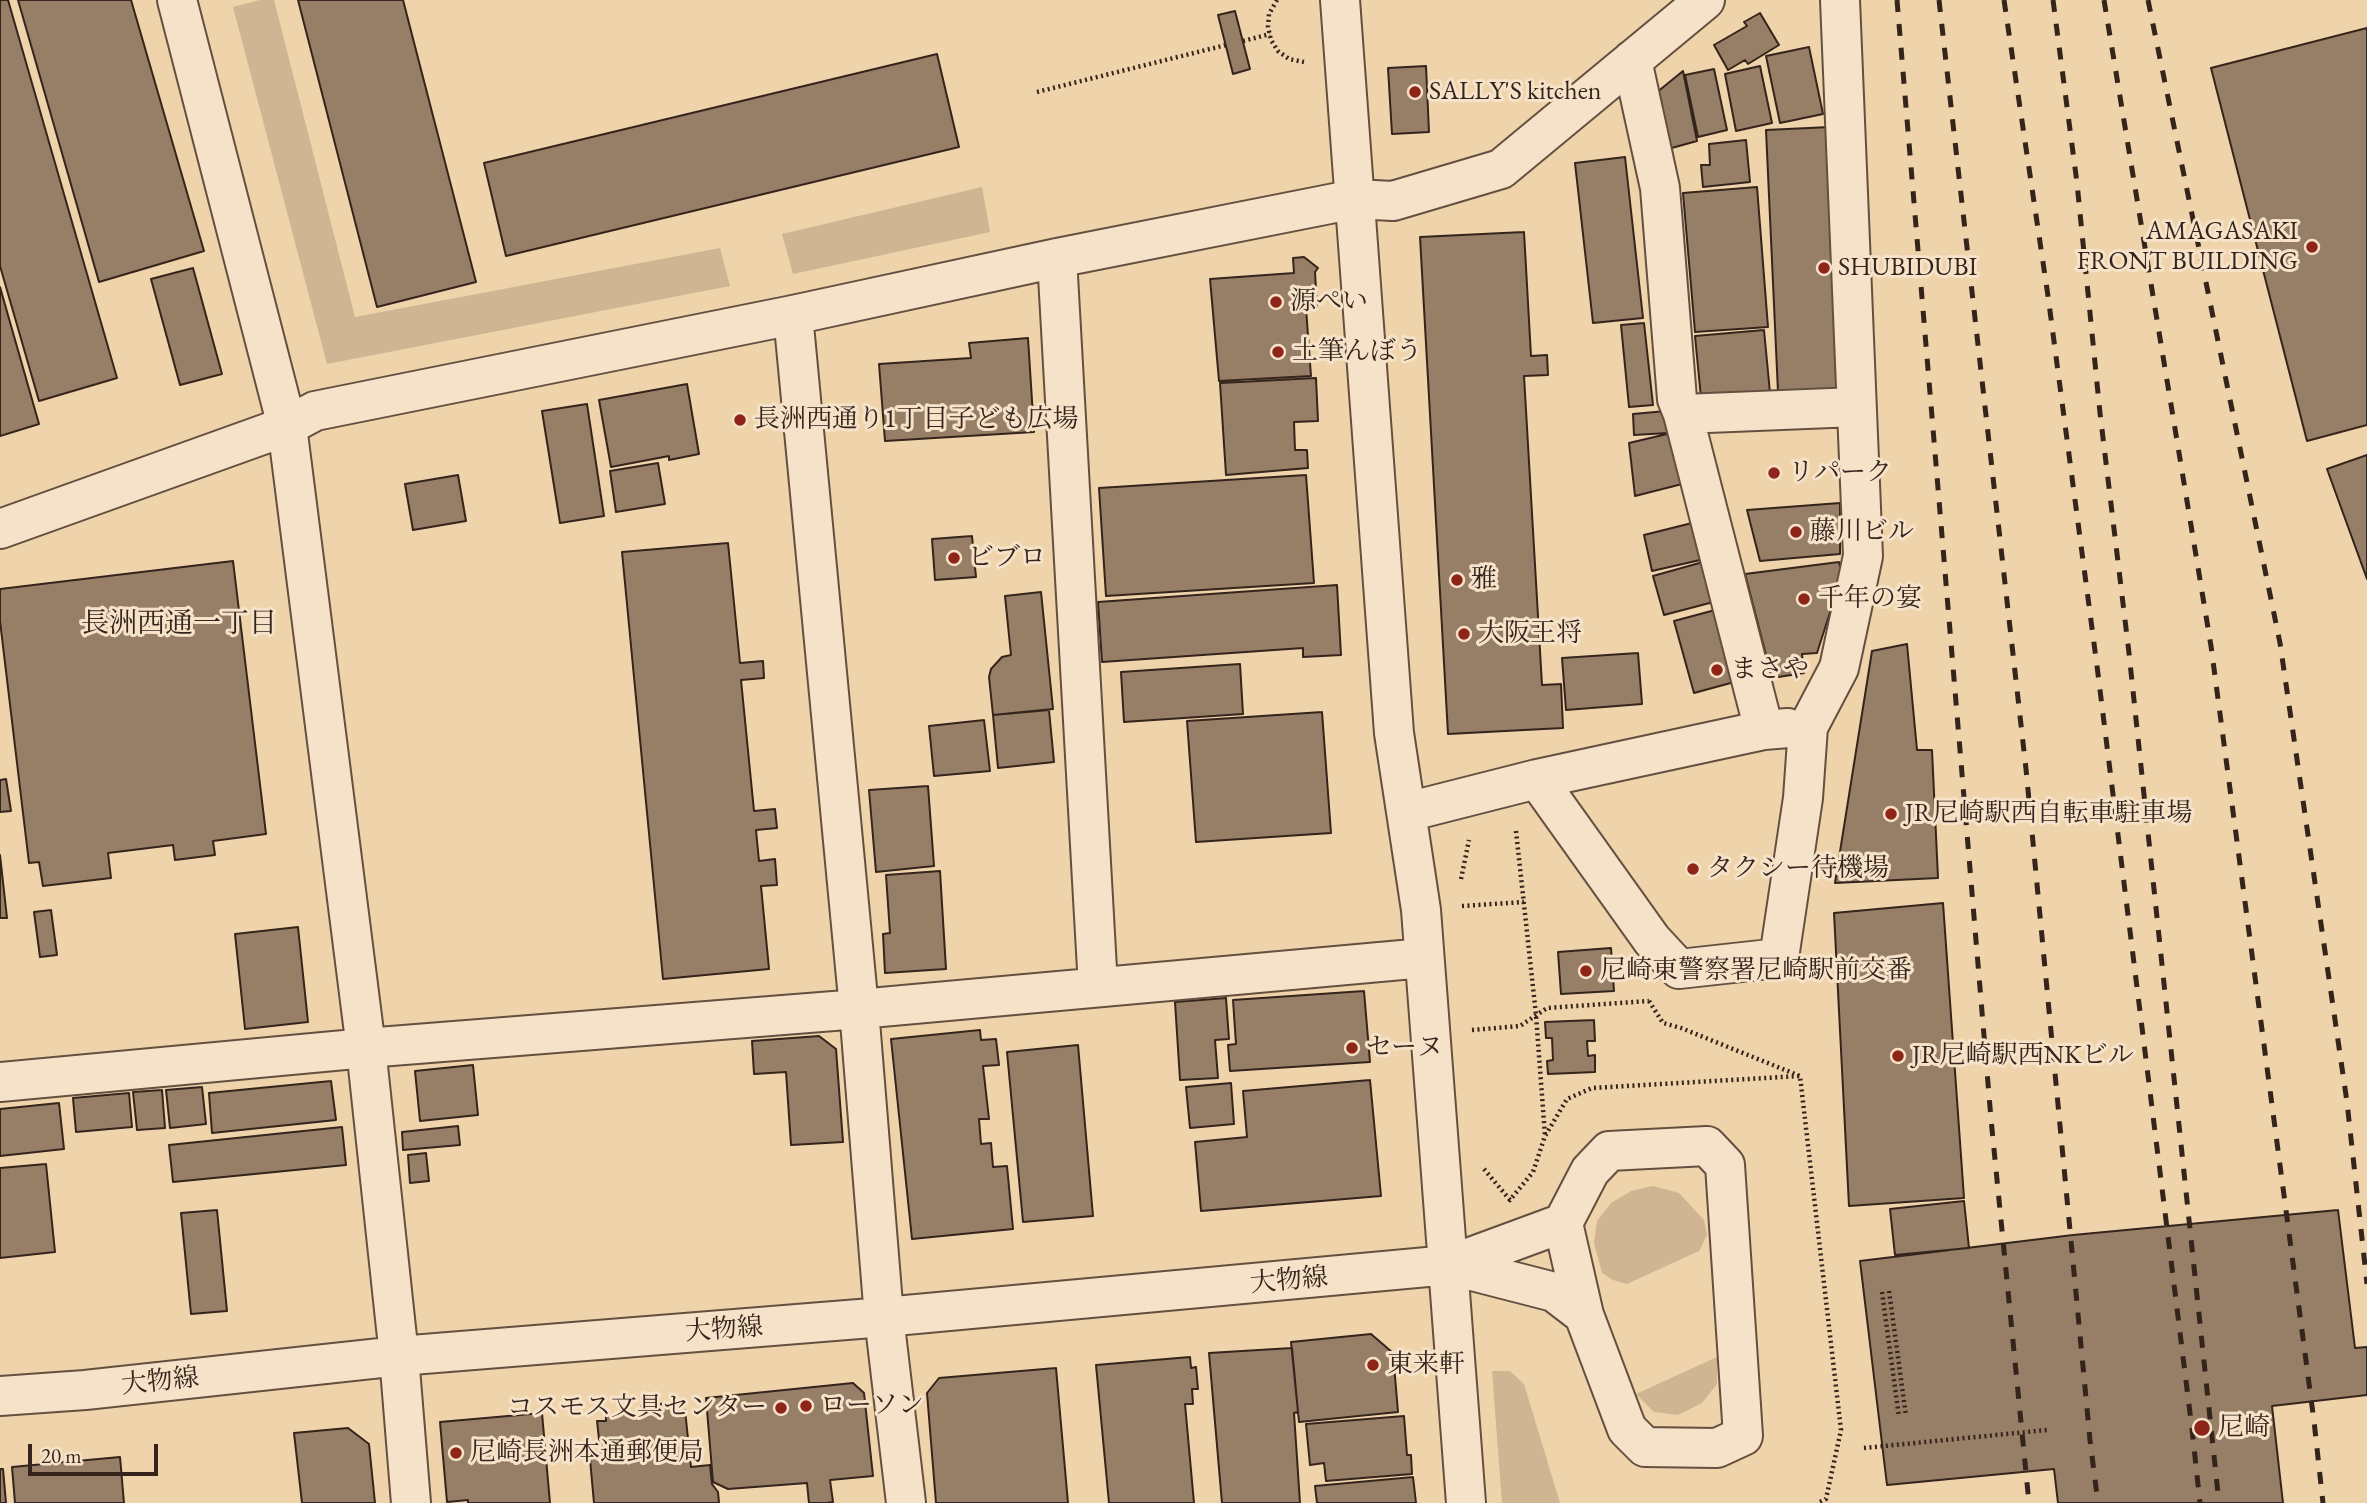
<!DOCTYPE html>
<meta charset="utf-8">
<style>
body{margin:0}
#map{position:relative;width:2367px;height:1503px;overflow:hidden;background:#efd3aa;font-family:"EB Garamond",serif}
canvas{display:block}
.scale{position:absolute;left:28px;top:1444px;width:130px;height:32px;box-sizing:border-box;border:4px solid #35241c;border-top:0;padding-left:9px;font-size:21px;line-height:24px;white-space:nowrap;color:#35241c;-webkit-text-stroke:5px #f5e2c8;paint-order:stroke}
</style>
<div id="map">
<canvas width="2367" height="1503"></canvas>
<div class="scale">20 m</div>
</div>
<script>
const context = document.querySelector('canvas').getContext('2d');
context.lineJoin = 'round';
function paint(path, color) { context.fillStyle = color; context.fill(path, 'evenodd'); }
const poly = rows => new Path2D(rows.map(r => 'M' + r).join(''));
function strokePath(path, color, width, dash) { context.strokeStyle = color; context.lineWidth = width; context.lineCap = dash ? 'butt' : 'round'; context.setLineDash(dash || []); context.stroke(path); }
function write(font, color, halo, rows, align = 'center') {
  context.font = font + ' "EB Garamond","Noto Serif JP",serif'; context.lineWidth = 6; context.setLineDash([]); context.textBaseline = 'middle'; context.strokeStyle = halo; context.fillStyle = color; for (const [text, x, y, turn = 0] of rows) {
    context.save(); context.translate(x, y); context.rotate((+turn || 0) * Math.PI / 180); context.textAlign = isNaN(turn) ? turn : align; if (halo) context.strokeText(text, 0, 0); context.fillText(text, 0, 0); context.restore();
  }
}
paint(poly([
 [260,0,274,0,355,317,720,248,730,286,327,364,233,7],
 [982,187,990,232,793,274,782,234],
 [1653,1186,1679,1193,1704,1220,1707,1235,1699,1251,1627,1284,1613,1280,1602,1273,1594,1243,1597,1221,1611,1203,1631,1191],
 [1717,1357,1717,1384,1702,1403,1678,1415,1654,1412,1636,1394],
 [1492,1371,1510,1371,1524,1384,1560,1503,1502,1503]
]), '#cfb592');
const building = poly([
 [0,0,8,0,117,378,39,401,0,266,0,0],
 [18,0,131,0,204,251,99,282,18,0],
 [298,0,403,0,476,282,377,307,298,0],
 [1235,11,1250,69,1233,74,1218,15,1235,11],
 [1760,13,1779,45,1748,64,1745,60,1728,70,1714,45,1747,26,1744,22,1760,13],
 [2367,28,2367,425,2307,441,2211,68,2367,28],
 [1809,47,1823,114,1780,123,1766,56,1809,47],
 [937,54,959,147,506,256,484,163,937,54],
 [1426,66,1429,132,1392,134,1388,68,1426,66],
 [1760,66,1772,123,1736,131,1725,74,1760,66],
 [1714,69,1727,130,1698,137,1685,75,1714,69],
 [1683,71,1697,141,1668,149,1656,93,1683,71],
 [1830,127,1842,389,1778,392,1766,130,1830,127],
 [1746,140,1750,182,1703,187,1701,165,1710,165,1709,144,1746,140],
 [1625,157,1643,318,1593,323,1575,163,1625,157],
 [1757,187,1768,327,1695,332,1683,193,1757,187],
 [1524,232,1531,356,1547,355,1548,375,1524,376,1542,685,1561,684,1563,728,1448,734,1420,237,1524,232],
 [1304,257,1318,268,1315,272,1317,307,1306,308,1311,376,1219,381,1210,279,1294,273,1293,258,1304,257],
 [193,268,222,374,180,385,151,279,193,268],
 [0,287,39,424,0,436,0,287],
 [1644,323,1653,405,1629,407,1621,325,1644,323],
 [1764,330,1770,393,1701,398,1695,336,1764,330],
 [1028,338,1034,432,885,441,879,364,971,358,969,343,1028,338],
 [1316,378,1318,421,1294,422,1295,450,1307,450,1308,468,1226,475,1220,383,1316,378],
 [687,384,699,454,669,460,669,456,611,467,599,400,687,384],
 [587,404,604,516,560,523,542,411,587,404],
 [1666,411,1668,433,1634,435,1633,414,1666,411],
 [1667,434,1680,445,1690,482,1635,496,1629,443,1667,434],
 [2367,455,2367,579,2327,469,2367,455],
 [658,463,665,504,616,512,610,471,658,463],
 [458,475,466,521,413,530,405,484,458,475],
 [1306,475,1314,583,1106,596,1099,488,1306,475],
 [1840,503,1840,554,1760,561,1747,510,1840,503],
 [1700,521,1709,558,1652,571,1644,535,1700,521],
 [972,536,976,577,935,580,932,539,972,536],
 [728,543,740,663,763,661,764,678,741,680,754,811,775,809,777,828,756,830,759,861,775,859,777,885,761,886,769,969,663,979,622,552,728,543],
 [1710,560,1721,600,1664,615,1653,576,1710,560],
 [233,561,266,834,213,841,215,855,175,860,173,845,108,853,111,878,43,886,39,862,29,863,0,621,0,589,233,561],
 [1839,562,1842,575,1817,653,1802,654,1804,673,1772,678,1745,574,1839,562],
 [1337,585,1341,655,1303,657,1303,648,1102,662,1098,602,1337,585],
 [1041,592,1053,709,993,715,989,677,991,669,1002,657,1011,655,1005,596,1041,592],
 [1719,609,1738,681,1694,693,1674,621,1719,609],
 [1907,644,1917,750,1932,750,1938,878,1835,883,1872,651,1907,644],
 [1638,653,1642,704,1566,710,1562,658,1638,653],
 [1240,664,1243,714,1124,722,1121,672,1240,664],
 [1049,710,1054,762,998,768,993,715,1049,710],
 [1322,712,1331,833,1196,842,1187,721,1322,712],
 [984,720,990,771,934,776,929,726,984,720],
 [6,779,11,811,0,812,0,780,6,779],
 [928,786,934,866,876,872,869,790,928,786],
 [0,855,7,918,0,918,0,855],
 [940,871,946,969,885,973,883,934,890,933,886,875,940,871],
 [1943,903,1964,1198,1849,1206,1834,913,1943,903],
 [51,910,57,955,40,957,34,912,51,910],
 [298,927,308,1022,245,1029,235,934,298,927],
 [1611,948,1614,991,1561,994,1558,952,1611,948],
 [1364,991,1370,1062,1230,1071,1228,1045,1236,1044,1233,1000,1364,991],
 [1226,998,1229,1039,1215,1040,1218,1078,1180,1080,1175,1002,1226,998],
 [1594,1020,1595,1041,1587,1041,1588,1056,1595,1055,1595,1072,1548,1074,1547,1061,1553,1060,1552,1038,1546,1038,1545,1022,1594,1020],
 [980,1030,981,1040,996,1039,999,1065,983,1066,989,1119,979,1119,981,1144,991,1143,993,1167,1007,1166,1013,1229,912,1239,891,1039,980,1030],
 [819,1036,836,1049,843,1142,791,1145,786,1072,754,1074,752,1041,819,1036],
 [1078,1045,1093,1216,1023,1222,1007,1052,1078,1045],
 [473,1065,478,1115,420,1121,415,1071,473,1065],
 [1370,1080,1381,1196,1201,1211,1195,1142,1247,1137,1243,1091,1370,1080],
 [331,1081,336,1120,212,1133,209,1093,331,1081],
 [1231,1083,1234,1124,1190,1128,1186,1087,1231,1083],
 [202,1087,206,1124,170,1128,166,1090,202,1087],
 [162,1090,165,1128,137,1130,133,1092,162,1090],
 [129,1093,132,1127,76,1132,73,1098,129,1093],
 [59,1103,64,1149,0,1156,0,1109,59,1103],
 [458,1126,460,1145,403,1150,402,1132,458,1126],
 [342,1127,346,1165,173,1182,169,1145,342,1127],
 [426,1153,429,1181,410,1183,408,1155,426,1153],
 [46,1164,55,1252,0,1258,0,1168,46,1164],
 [1964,1201,1969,1248,1895,1255,1890,1209,1964,1201],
 [217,1210,227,1311,191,1314,181,1213,217,1210],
 [2338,1210,2355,1348,2367,1347,2367,1395,2272,1406,2283,1503,2058,1503,2054,1469,1887,1485,1860,1261,2073,1235,2338,1210],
 [1371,1334,1393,1353,1398,1412,1299,1422,1291,1342,1371,1334],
 [1292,1348,1298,1412,1294,1413,1300,1503,1222,1503,1209,1353,1292,1348],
 [1190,1357,1191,1368,1196,1367,1198,1389,1192,1389,1193,1404,1185,1404,1194,1503,1109,1503,1096,1365,1190,1357],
 [1056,1368,1068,1503,936,1503,927,1393,939,1378,1056,1368],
 [853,1383,864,1393,873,1476,830,1480,833,1502,826,1503,809,1503,807,1483,728,1489,713,1482,706,1398,853,1383],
 [678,1402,679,1411,685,1410,691,1467,710,1465,712,1484,718,1492,719,1503,594,1503,590,1459,601,1458,597,1421,606,1421,606,1416,641,1413,641,1406,678,1402],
 [542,1413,550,1503,468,1503,468,1500,447,1502,440,1422,542,1413],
 [1404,1416,1407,1455,1411,1455,1412,1474,1326,1481,1324,1463,1310,1465,1306,1424,1404,1416],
 [348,1428,369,1444,375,1503,302,1503,294,1433,348,1428],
 [120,1457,124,1503,15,1503,12,1467,120,1457],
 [0,1469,3,1469,6,1503,0,1503,0,1469],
 [1413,1477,1416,1503,1317,1503,1315,1486,1413,1477]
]);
paint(building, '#967f66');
strokePath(building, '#35241c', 2);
const minor = poly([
 [177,0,287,426,366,1048,399,1356,411,1503],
 [1340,0,1394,733,1421,910,1466,1503],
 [1632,60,1660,188,1677,399,1683,414,1764,730],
 [1057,258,1098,987],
 [793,315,859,1009,884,1317,906,1503],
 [1683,414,1856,407],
 [0,529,287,426,315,411,793,315,1057,258,1355,199,1393,201,1501,169,1705,0],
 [1537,779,1652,940,1679,969,1779,958,1803,798,1808,727,1839,668,1863,556,1840,0],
 [1407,812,1537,779,1764,730,1788,728],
 [0,1082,366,1048,859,1009,1424,958],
 [1563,1223,1584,1315],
 [0,1396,85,1390,399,1356,884,1317,1449,1265,1563,1223,1590,1171,1609,1151,1707,1146,1725,1165,1743,1436,1717,1448,1645,1447,1627,1429,1584,1315,1554,1292,1449,1265]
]);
strokePath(minor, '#645040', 42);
strokePath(poly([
 [1277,0,1269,14,1268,27,1271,40,1278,51,1289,59,1304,62],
 [1243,41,1270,34],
 [1037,92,1226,45],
 [1516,831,1536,1015,1545,1136],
 [1461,879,1469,840],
 [1462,906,1524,902],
 [1649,1001,1663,1023,1681,1028,1800,1076],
 [1472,1030,1520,1026,1547,1008,1649,1001],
 [1484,1169,1510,1200,1533,1172,1545,1136,1567,1099,1592,1088,1800,1076,1841,1430,1826,1499,1818,1503],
 [1889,1291,1906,1416],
 [1882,1292,1899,1417],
 [1864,1448,2047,1430]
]), '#35241c', 4.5, [2, 3.5]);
strokePath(minor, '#f5e2c8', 38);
strokePath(poly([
 [1897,0,1991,1119,2029,1503],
 [1939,0,2026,769,2090,1440,2098,1503],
 [2004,0,2048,296,2097,666,2192,1429,2200,1503],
 [2053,0,2077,183,2100,413,2129,653,2219,1503],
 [2104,0,2211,646,2314,1421,2323,1503],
 [2148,0,2280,643,2347,1102,2367,1284]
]), '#35241c', 5, [12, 12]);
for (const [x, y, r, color] of [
 [1415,92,7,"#8f2418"],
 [2312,247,7,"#8f2418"],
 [1824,268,7,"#8f2418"],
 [1276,302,7,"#8f2418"],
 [1278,352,7,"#8f2418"],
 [740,420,7,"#8f2418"],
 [1774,473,7,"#8f2418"],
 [1796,532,7,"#8f2418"],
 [954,558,7,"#8f2418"],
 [1457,580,7,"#8f2418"],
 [1804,599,7,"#8f2418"],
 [1464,634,7,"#8f2418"],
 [1717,670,7,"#8f2418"],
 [1891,814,7,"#8f2418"],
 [1693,869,7,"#8f2418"],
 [1586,971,7,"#8f2418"],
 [1352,1048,7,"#8f2418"],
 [1898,1056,7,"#8f2418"],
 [1373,1365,7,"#8f2418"],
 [806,1406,7,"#8f2418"],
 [781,1408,7,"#8f2418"],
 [2202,1428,9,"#8f2418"],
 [456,1453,7,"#8f2418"]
]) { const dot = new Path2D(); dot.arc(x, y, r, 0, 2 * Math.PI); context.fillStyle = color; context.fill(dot); strokePath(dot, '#f5e2c8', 2.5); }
write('26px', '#35241c', '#f5e2c8', [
 ["SALLY'S kitchen",1429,92],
 ["AMAGASAKI",2298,232,"right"],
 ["FRONT BUILDING",2298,262,"right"],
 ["SHUBIDUBI",1838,268],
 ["源ぺい",1290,302],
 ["土筆んぼう",1292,352],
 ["長洲西通り1丁目子ども広場",754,420],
 ["リパーク",1788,473],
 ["藤川ビル",1810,532],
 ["ビブロ",968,558],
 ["雅",1471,580],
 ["千年の宴",1818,599],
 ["大阪王将",1478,634],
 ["まさや",1731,670],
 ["JR尼崎駅西自転車駐車場",1905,814],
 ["タクシー待機場",1707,869],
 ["尼崎東警察署尼崎駅前交番",1600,971],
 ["セーヌ",1366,1048],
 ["JR尼崎駅西NKビル",1912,1056],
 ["東来軒",1387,1365],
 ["ローソン",820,1406],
 ["コスモス文具センター",767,1408,"right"],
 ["尼崎",2218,1428],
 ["尼崎長洲本通郵便局",470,1453]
], 'left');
write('26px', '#35241c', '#f5e2c8', [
 ["大物線",1289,1281,-5],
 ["大物線",724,1330,-4],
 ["大物線",160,1382,-6]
]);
write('28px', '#35241c', '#f5e2c8', [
 ["長洲西通一丁目",179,624]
]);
</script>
